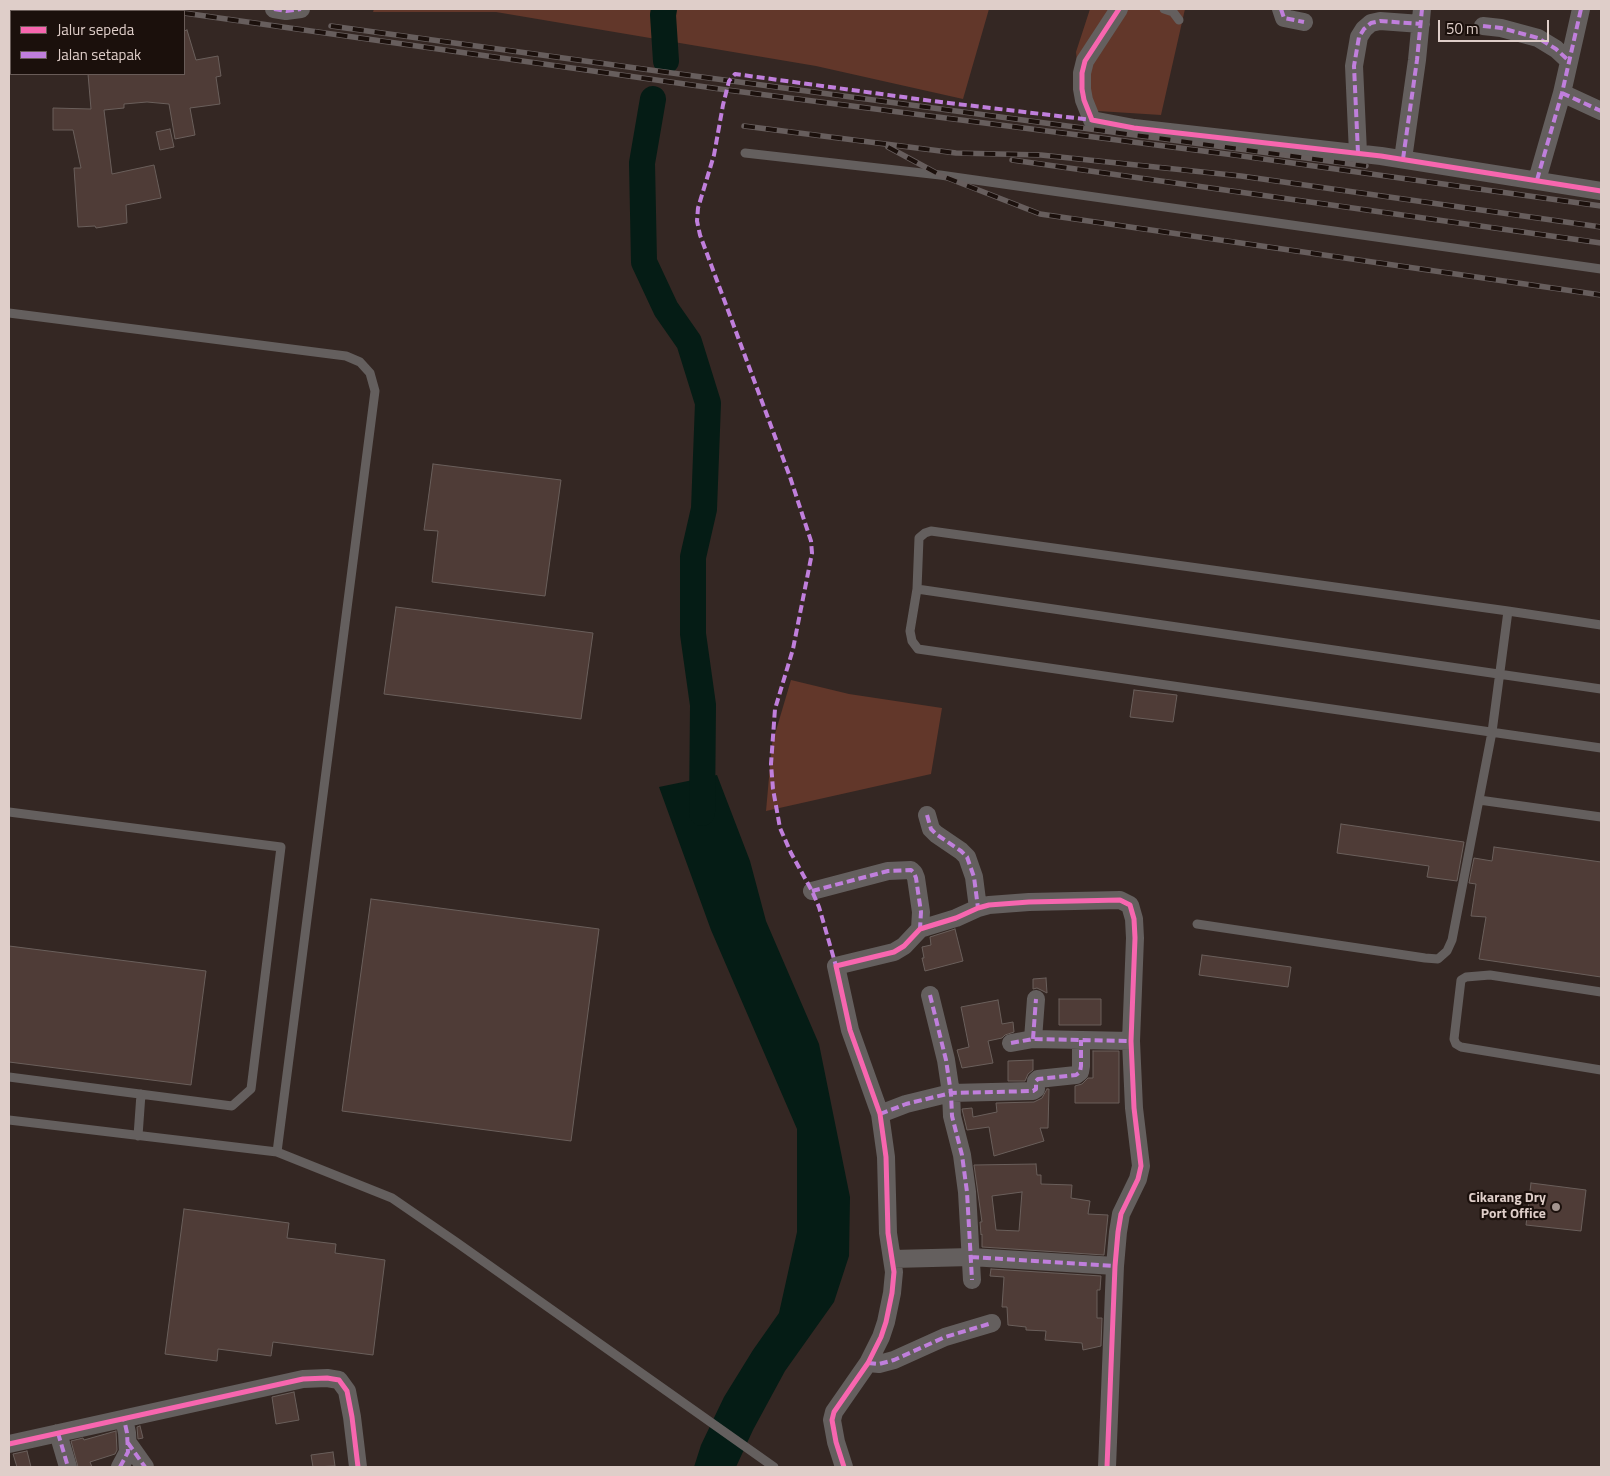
<!DOCTYPE html>
<style>
body{margin:0}
#map{position:relative;width:1610px;height:1476px;overflow:hidden;background:#342723;font-family:"Titillium Web",sans-serif}
canvas{display:block}
.frame{position:absolute;inset:0;border:10px solid #dfcec9;pointer-events:none}
.legend{position:absolute;left:10px;top:10px;width:175px;height:65px;box-sizing:border-box;background:#1b100c;border:1px solid #695c58;margin:0;padding:6px 9px;list-style:none;font-size:15px;color:#dfcec9}
.legend li{display:flex;align-items:center;gap:10px;height:25px}
.legend b{width:25px;border:1px solid #695c58}
.scale{position:absolute;left:1438px;top:20px;width:111px;height:22px;box-sizing:border-box;border:2px solid #dfcec9;border-top:0;padding-left:6px;font-size:15px;line-height:18px;white-space:nowrap;color:#dfcec9;-webkit-text-stroke:4px #1b100c;paint-order:stroke}
</style>
<div id="map">
<canvas width="1610" height="1476"></canvas>
<div class="frame"></div>
<ul class="legend">
<li><b style="height:6px;background:#f766af"></b>Jalur sepeda</li>
<li><b style="height:6px;background:#c07fdc"></b>Jalan setapak</li>
</ul>
<div class="scale">50 m</div>
</div>
<script>
const context = document.querySelector('canvas').getContext('2d');
context.lineJoin = 'round';
function paint(path, color) { context.fillStyle = color; context.fill(path, 'evenodd'); }
const poly = rows => new Path2D(rows.map(r => 'M' + r).join(''));
function strokePath(path, color, width, dash) { context.strokeStyle = color; context.lineWidth = width; context.lineCap = dash ? 'butt' : 'round'; context.setLineDash(dash || []); context.stroke(path); }
function write(font, color, halo, rows, align = 'center') {
  context.font = font + ' "Titillium Web",sans-serif'; context.lineWidth = 4.5; context.setLineDash([]); context.textBaseline = 'middle'; context.strokeStyle = halo; context.fillStyle = color; for (const [text, x, y, turn = 0] of rows) {
    context.save(); context.translate(x, y); context.rotate((+turn || 0) * Math.PI / 180); context.textAlign = isNaN(turn) ? turn : align; if (halo) context.strokeText(text, 0, 0); context.fillText(text, 0, 0); context.restore();
  }
}
paint(poly([
 [374,9,989,9,963,99,816,66,496,12,373,12],
 [1090,9,1185,9,1161,115,1082,110,1076,52],
 [791,680,849,694,942,708,931,774,766,811,772,744]
]), '#62372a');
paint(poly([
 [717,775,750,861,766,921,819,1044,850,1197,849,1256,834,1302,785,1371,753,1430,736,1467,694,1467,701,1445,724,1397,753,1350,779,1313,797,1232,797,1129,711,930,659,787]
]), '#051c15');
strokePath(poly([
 [664,9,663,15,666,61],
 [653,99,642,163,644,262,666,309,689,342,708,403,704,509,693,557,693,634,703,705,702,813]
]), '#051c15', 26);
const building = poly([
 [187,30,196,60,218,56,221,76,216,77,220,104,190,108,195,135,175,139,169,104,147,102,124,104,124,108,104,110,112,174,154,165,161,198,126,205,127,223,96,228,95,226,78,227,74,168,81,168,73,130,53,130,53,108,91,109,88,74,184,74,184,31,187,30],
 [170,129,174,147,160,150,156,132,170,129],
 [433,464,561,480,545,596,432,582,438,531,424,530,433,464],
 [396,607,593,633,581,719,384,694,396,607],
 [1134,690,1177,695,1173,722,1130,717,1134,690],
 [1341,824,1464,842,1457,881,1427,877,1429,866,1337,853,1341,824],
 [1494,847,1601,862,1601,977,1479,959,1486,917,1471,916,1476,884,1469,883,1474,858,1492,861,1494,847],
 [371,899,599,929,571,1141,342,1111,371,899],
 [955,929,963,961,925,971,922,958,924,958,922,947,931,945,930,937,955,929],
 [9,946,206,971,191,1085,9,1062,9,946],
 [1202,955,1291,967,1288,987,1199,975,1202,955],
 [1046,978,1047,993,1037,988,1033,989,1033,979,1046,978],
 [1059,999,1101,999,1101,1025,1059,1025,1059,999],
 [998,1000,1002,1024,1013,1022,1014,1032,1005,1035,1002,1038,988,1041,993,1063,962,1068,957,1050,969,1047,961,1007,998,1000],
 [1093,1051,1119,1051,1119,1103,1075,1103,1075,1086,1082,1084,1088,1078,1093,1078,1093,1051],
 [1033,1060,1033,1070,1028,1074,1025,1081,1008,1081,1008,1061,1033,1060],
 [1047,1089,1049,1089,1048,1128,1040,1128,1044,1141,994,1156,989,1127,967,1130,962,1109,972,1108,973,1117,997,1112,996,1103,1034,1102,1042,1098,1047,1089],
 [1036,1164,1037,1175,1041,1175,1041,1184,1072,1185,1071,1198,1090,1201,1088,1214,1108,1215,1104,1255,982,1247,982,1234,981,1235,980,1222,982,1222,974,1165,1036,1164],
 [1022,1192,1019,1231,996,1230,992,1196,1022,1192],
 [1531,1183,1586,1190,1581,1231,1526,1225,1531,1183],
 [184,1209,289,1223,287,1238,336,1244,335,1253,385,1260,373,1355,273,1342,271,1356,218,1349,217,1361,165,1354,184,1209],
 [991,1269,1101,1276,1100,1290,1097,1290,1097,1318,1102,1318,1101,1346,1083,1350,1082,1343,1045,1340,1046,1331,1026,1330,1026,1327,1008,1325,1007,1307,1002,1307,1004,1277,990,1276,991,1269],
 [294,1392,299,1420,276,1424,272,1397,294,1392],
 [140,1426,143,1438,138,1439,137,1427,140,1426],
 [116,1431,117,1450,115,1454,90,1462,92,1467,78,1467,71,1441,83,1438,84,1440,116,1431],
 [27,1451,31,1467,17,1467,13,1454,27,1451],
 [333,1452,335,1466,313,1467,311,1455,333,1452]
]);
paint(building, '#4f3c37');
strokePath(building, '#6a5f5b', 1);
strokePath(poly([
 [1164,9,1173,12,1179,20],
 [745,153,940,175,1601,269],
 [9,313,346,356,360,362,370,373,375,391,277,1152],
 [917,589,1601,689],
 [1601,625,1508,611,931,531,925,533,919,538,917,589,910,631,912,641,918,649,1601,748],
 [1479,800,1601,817],
 [9,812,281,847,251,1089,232,1106,9,1077],
 [1197,924,1425,958,1438,959,1447,951,1452,940,1492,732,1508,611],
 [1601,992,1490,975,1466,977,1461,980,1454,1039,1456,1044,1461,1047,1601,1070],
 [9,1120,277,1152,392,1198,456,1242,774,1467],
 [138,1136,141,1094]
]), '#645f5e', 9);
strokePath(poly([
 [274,9,286,11,301,9],
 [1119,9,1085,61,1082,73,1082,89,1084,100,1092,120,1134,128,1381,156,1601,191],
 [1281,9,1284,18,1304,22],
 [54,11,55,9],
 [1483,26,1501,28,1538,38,1556,49,1569,61],
 [1562,93,1601,111],
 [1358,153,1354,66,1359,37,1364,29,1371,23,1380,21,1421,24],
 [1403,159,1417,60,1422,9],
 [1537,180,1562,93,1581,9],
 [927,815,931,829,936,834,961,851,967,857,974,877,978,908],
 [812,891,888,871,911,870,914,873,916,878,921,912,920,929],
 [930,995,946,1060,951,1093,952,1116,962,1155,967,1192,972,1280],
 [1033,1039,1036,999],
 [1011,1043,1033,1039,1131,1041],
 [880,1114,906,1104,951,1093,1033,1091,1036,1089,1036,1081,1038,1079,1076,1075,1080,1072,1081,1066,1081,1040],
 [893,1259,971,1257,1115,1266],
 [868,1363,879,1364,894,1360,945,1337,992,1323],
 [58,1433,68,1467],
 [128,1443,145,1467],
 [9,1444,303,1379,327,1378,339,1380,347,1391,352,1417,358,1467],
 [120,1467,128,1452,127,1433,124,1419],
 [844,1467,836,1442,832,1420,834,1412,868,1363,881,1337,886,1322,892,1293,894,1272,888,1233,886,1157,880,1114,850,1030,836,966,894,952,904,946,920,929,956,918,978,908,989,905,1029,902,1120,900,1130,905,1134,919,1135,938,1131,1041,1134,1108,1141,1166,1138,1179,1121,1214,1118,1232,1115,1266,1107,1467]
]), '#645f5e', 18);
const rail = poly([
 [155,9,173,11],
 [184,13,727,90,1242,156,1601,206],
 [331,26,672,73,1366,166],
 [744,126,956,153,1041,155,1241,176,1601,227],
 [888,147,940,175,1040,214,1601,295],
 [1012,160,1601,243]
]);
strokePath(rail, '#675e5d', 5.5);
strokePath(rail, '#1b100c', 4, [11]);
strokePath(poly([
 [274,9,286,11,301,9],
 [1281,9,1284,18,1304,22],
 [54,11,55,9],
 [1483,26,1501,28,1538,38,1556,49,1569,61],
 [1562,93,1601,111],
 [1358,153,1354,66,1359,37,1364,29,1371,23,1380,21,1421,24],
 [1403,159,1417,60,1422,9],
 [1537,180,1562,93,1581,9],
 [927,815,931,829,936,834,961,851,967,857,974,877,978,908],
 [812,891,888,871,911,870,914,873,916,878,921,912,920,929],
 [839,965,836,966,819,907,812,891,791,853,780,828,773,789,771,764,775,709,793,649,812,553,811,541,790,477,700,235,697,221,698,208,714,155,723,105,729,81,735,74,932,101,1092,120],
 [930,995,946,1060,951,1093,952,1116,962,1155,967,1192,972,1280],
 [1033,1039,1036,999],
 [1011,1043,1033,1039,1131,1041],
 [880,1114,906,1104,951,1093,1033,1091,1036,1089,1036,1081,1038,1079,1076,1075,1080,1072,1081,1066,1081,1040],
 [971,1257,1115,1266],
 [868,1363,879,1364,894,1360,945,1337,992,1323],
 [58,1433,68,1467],
 [128,1443,145,1467],
 [120,1467,128,1452,127,1433,124,1419]
]), '#c07fdc', 4, [8, 4]);
strokePath(poly([
 [1119,9,1085,61,1082,73,1082,89,1084,100,1092,120,1134,128,1381,156,1601,191],
 [9,1444,303,1379,327,1378,339,1380,347,1391,352,1417,358,1467],
 [844,1467,836,1442,832,1420,834,1412,868,1363,881,1337,886,1322,892,1293,894,1272,888,1233,886,1157,880,1114,850,1030,836,966,894,952,904,946,920,929,956,918,978,908,989,905,1029,902,1120,900,1130,905,1134,919,1135,938,1131,1041,1134,1108,1141,1166,1138,1179,1121,1214,1118,1232,1115,1266,1107,1467]
]), '#f766af', 5);
for (const [x, y, r, color] of [
 [1556,1207,5,"#a3948f"]
]) { const dot = new Path2D(); dot.arc(x, y, r, 0, 2 * Math.PI); context.fillStyle = color; context.fill(dot); strokePath(dot, '#1b100c', 2); }
write('bold 14px', '#dfcec9', '#1b100c', [
 ["Cikarang Dry",1546,1199],
 ["Port Office",1546,1215]
], 'right');
</script>
